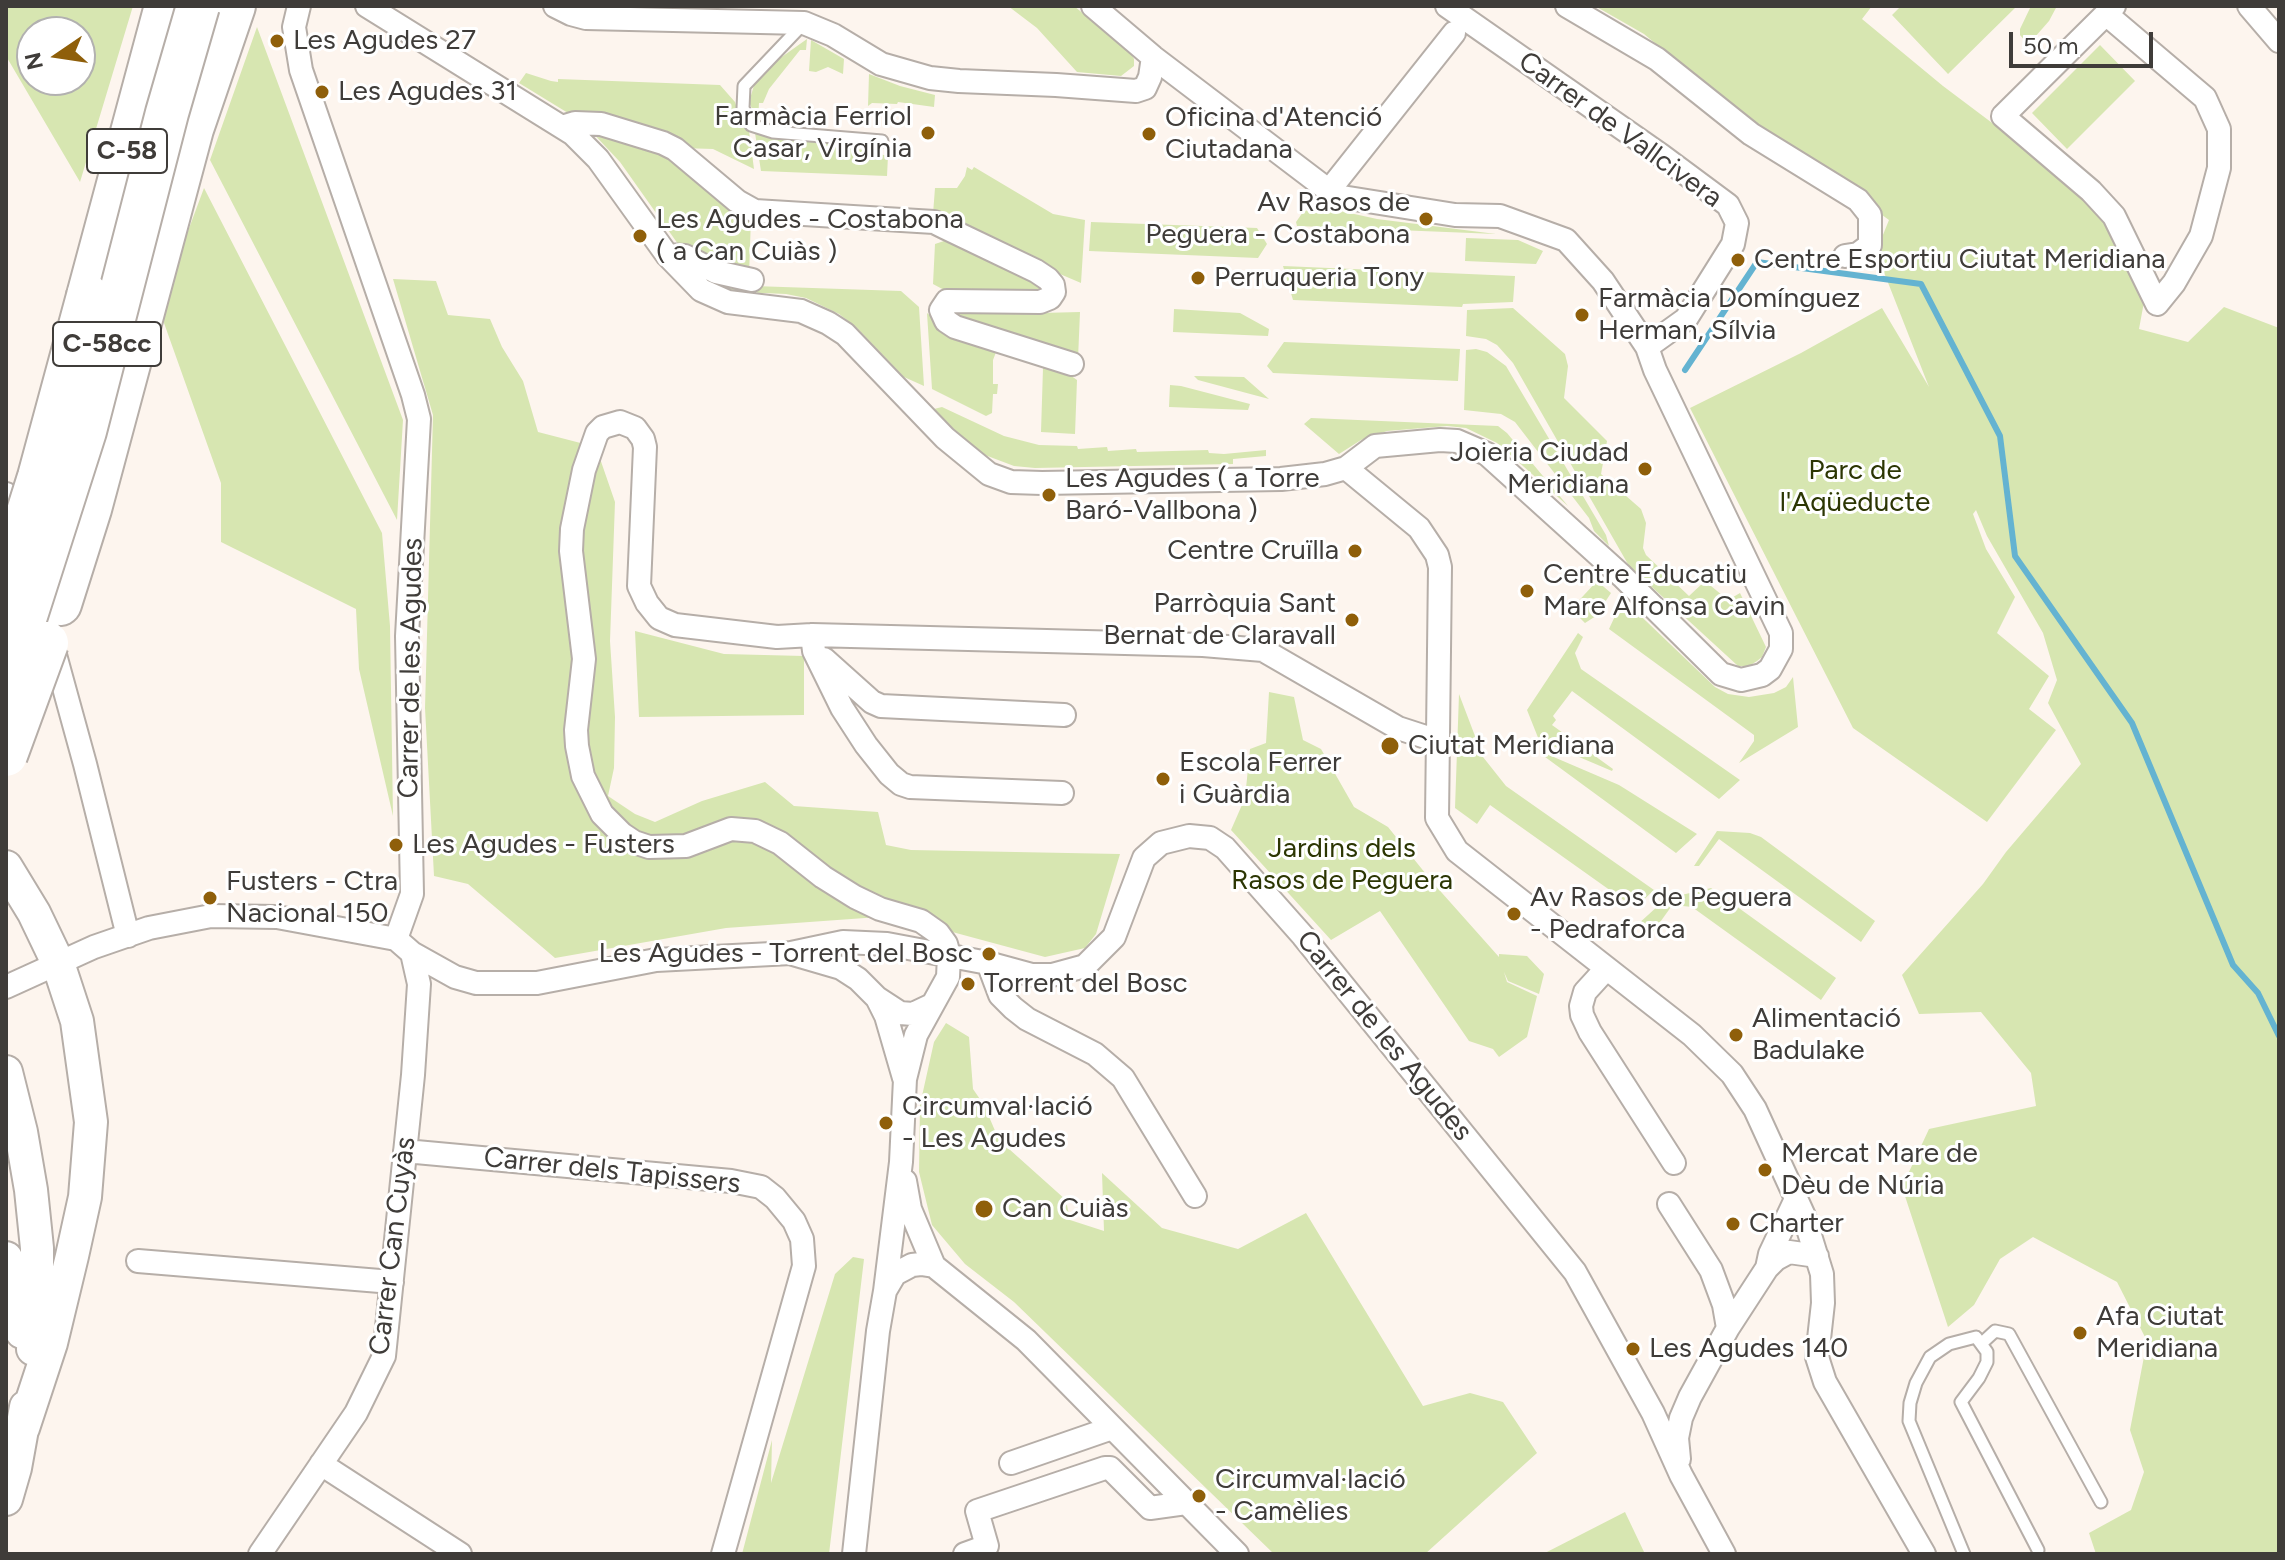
<!DOCTYPE html>
<meta charset="utf-8">
<style>
body{margin:0}
#map{position:relative;width:2285px;height:1560px;overflow:hidden;background:#fdf5ee;font-family:Figtree,sans-serif}
canvas{display:block}
.frame{position:absolute;inset:0;border:8px solid #3f3c39;pointer-events:none}
.north{position:absolute;left:16px;top:16px;width:80px;height:80px;box-sizing:border-box;background:#fff;border:2px solid #b2b1b0;border-radius:50%;rotate:257deg;font-size:22px;font-weight:700;line-height:32px;text-align:center;color:#3f3c39}
.north::after{content:'';display:block;margin:auto;width:28px;height:36px;background:#8f5f0a;clip-path:polygon(50% 0,100% 100%,50% 72%,0 100%)}
.scale{position:absolute;left:2009px;top:32px;width:144px;height:36px;box-sizing:border-box;border:4px solid #3f3c39;border-top:0;padding-left:10px;font-size:24px;line-height:28px;white-space:nowrap;color:#3f3c39;-webkit-text-stroke:6px #fff;paint-order:stroke}
</style>
<div id="map">
<canvas width="2285" height="1560"></canvas>
<div class="frame"></div>
<div class="north">N</div>
<div class="scale">50 m</div>
</div>
<script>
const context = document.querySelector('canvas').getContext('2d');
context.lineJoin = 'round';
function paint(path, color) { context.fillStyle = color; context.fill(path, 'evenodd'); }
const poly = rows => new Path2D(rows.map(r => 'M' + r).join(''));
function strokePath(path, color, width, dash) { context.strokeStyle = color; context.lineWidth = width; context.lineCap = dash ? 'butt' : 'round'; context.setLineDash(dash || []); context.stroke(path); }
function write(font, color, halo, rows, align = 'center') {
  context.font = font + ' Figtree,sans-serif'; context.lineWidth = 6; context.setLineDash([]); context.textBaseline = 'middle'; context.strokeStyle = halo; context.fillStyle = color; for (const [text, x, y, turn = 0] of rows) {
    context.save(); context.translate(x, y); context.rotate((+turn || 0) * Math.PI / 180); context.textAlign = isNaN(turn) ? turn : align; if (halo) context.strokeText(text, 0, 0); context.fillText(text, 0, 0); context.restore();
  }
}
paint(poly([
 [6,6,133,6,80,182,6,56],
 [32,32,80,32,80,80,32,80],
 [1008,6,1074,6,1130,52,1134,59,1134,66,1121,76,1077,72,1037,28],
 [1595,6,1872,6,1862,19,1943,86,2072,183,2104,215,2144,302,2139,329,2188,342,2224,307,2279,328,2279,1554,2096,1554,2089,1533,2131,1510,2144,1472,2130,1430,2147,1341,2117,1282,2033,1237,2000,1259,1974,1305,1948,1327,1902,1187,1929,1129,2036,1106,2031,1073,1981,1012,1919,1014,1902,975,1983,884,2006,852,2081,764,2048,703,2057,680,2043,633,1987,536,1976,510,1973,514,1986,549,2015,597,1997,633,2049,676,2029,709,2056,730,1987,822,1853,728,1690,408,1801,353,1882,308,1929,387,1876,252,1889,220,1723,100,1644,34],
 [1901,6,2017,6,1948,74,1892,15],
 [2031,6,2057,6,2049,21,2035,37,2025,41,2020,35,2020,29],
 [257,27,403,420,397,520,210,160],
 [807,39,806,50,800,50,769,89,763,103,759,103,758,122,749,102,755,82,769,66],
 [811,40,844,59,843,74,828,67,816,72,809,71],
 [2100,45,2135,81,2067,149,2032,113],
 [526,73,551,81,558,82,558,79,720,85,735,102,743,126,749,131,754,169,713,149,681,148,605,119,568,113,519,83],
 [869,74,900,86,935,95,934,107,898,102,897,104,872,103,868,106],
 [590,130,671,154,751,218,749,275,699,257,678,244,620,162],
 [755,133,781,139,829,142,888,156,887,176,761,171],
 [967,167,972,170,974,167,1053,214,1085,220,1081,283,1006,251,933,214,935,188,957,188,965,176],
 [204,188,382,533,390,626,393,816,359,669,356,609,221,542,221,483,159,309],
 [1318,206,1377,219,1496,234,1297,226,1296,222,1303,212],
 [1091,222,1257,228,1267,244,1258,258,1089,251],
 [1466,238,1518,240,1543,251,1536,264,1465,261],
 [950,239,1042,285,1046,293,946,291,933,284,935,244],
 [1283,266,1515,276,1513,302,1463,304,1462,307,1293,300],
 [393,279,436,281,448,315,490,319,502,347,523,381,538,432,596,447,615,502,610,641,615,717,614,768,608,796,635,814,655,822,702,801,765,782,794,806,878,812,886,845,911,850,1120,854,1096,934,1085,948,1045,957,893,916,726,928,555,958,468,884,434,876,425,708,433,415],
 [724,285,901,291,919,307,924,386,904,377,856,327,839,314,806,298,786,294,740,292,724,288],
 [1513,308,1565,354,1568,366,1564,398,1607,441,1601,474,1641,509,1646,523,1643,548,1646,555,1689,596,1705,581,1728,600,1740,593,1766,647,1762,657,1757,661,1749,666,1738,666,1629,566,1513,363,1497,345,1486,339,1466,336,1467,310],
 [953,309,1035,309,1041,313,1080,312,1078,359,955,319],
 [1174,309,1240,313,1269,329,1268,336,1173,332],
 [927,313,943,326,998,347,993,360,993,384,998,384,997,394,993,394,992,413,986,416,932,389],
 [1284,342,1460,349,1458,381,1273,373,1267,366],
 [1476,349,1487,352,1506,366,1606,535,1609,546,1594,531,1589,518,1515,422,1501,414,1464,410,1466,350],
 [1039,361,1060,368,1077,380,1075,434,1041,432,1043,368],
 [1194,376,1244,377,1269,399,1198,380],
 [1170,385,1181,386,1250,404,1248,410,1169,407],
 [942,407,1004,436,1039,445,1077,446,1078,449,1107,447,1108,451,1136,449,1137,452,1208,450,1209,453,1224,454,1266,450,1266,456,1233,459,1233,464,1035,468,1014,466,977,452,934,409],
 [1311,418,1498,426,1507,433,1568,506,1497,443,1466,428,1447,426,1387,431,1361,440,1339,454,1304,424],
 [1597,581,1611,593,1596,616,1585,623,1571,609],
 [1623,599,1715,687,1728,694,1749,697,1774,693,1786,687,1793,677,1798,727,1739,763,1754,741,1754,735,1609,629],
 [635,631,724,654,804,656,804,715,639,717],
 [1578,633,1583,637,1575,653,1581,669,1740,780,1719,799,1572,691,1553,716,1556,720,1552,725,1613,769,1612,771,1539,740,1527,710],
 [1269,692,1294,697,1303,740,1321,749,1354,807,1388,827,1434,884,1499,957,1499,954,1527,956,1544,974,1539,994,1508,981,1504,972,1507,982,1537,996,1527,1037,1499,1057,1493,1049,1469,1041,1380,911,1331,940,1231,830,1245,798,1250,749,1266,743],
 [1459,694,1483,757,1506,786,1654,890,1635,908,1490,805,1477,824,1455,808],
 [1542,752,1619,785,1697,834,1676,853,1541,754],
 [1717,831,1750,833,1761,837,1875,921,1861,942,1719,839,1699,866,1694,866],
 [1711,888,1836,978,1821,1000,1692,907,1683,906,1676,900,1653,932,1637,925,1670,895,1673,897],
 [946,1023,969,1037,973,1089,984,1105,999,1140,1066,1200,1070,1220,1104,1231,1102,1173,1162,1228,1238,1249,1306,1213,1423,1406,1470,1393,1503,1402,1537,1453,1425,1554,1274,1554,1014,1302,965,1264,932,1225,919,1172,920,1105,934,1042],
 [853,1257,864,1259,829,1554,742,1554,772,1440,771,1483,835,1274],
 [1625,1512,1645,1554,1543,1554]
]), '#d7e6b1');
strokePath(poly([
 [1685,370,1757,262,1921,284,2000,436,2015,556,2132,723,2233,965,2258,993,2279,1036]
]), '#64b3d1', 6);
const lane = poly([
 [803,24,744,86,743,108,751,125,773,132,882,141],
 [1982,1343,1995,1331,2009,1334,2101,1502],
 [1964,1554,1909,1421,1910,1403,1916,1383,1930,1357,1949,1344,1976,1337,1987,1352,1987,1362,1979,1378,1961,1402,2038,1550]
]);
const street = poly([
 [299,6,294,27,301,70,413,395,419,419,407,636,412,894,396,939],
 [367,6,573,134,598,159,667,255,701,290,728,302,801,311,828,323,845,334,945,438,989,474,1011,482,1042,483,1281,479,1325,474,1346,468,1375,446,1440,440,1457,441,1487,454,1622,576,1721,674,1741,680,1762,675,1770,669,1781,649,1781,633,1655,370,1647,347,1603,281,1566,240,1500,216,1455,215,1336,196,1153,57,1093,6],
 [555,6,571,14,586,18,804,23,833,35,881,64,930,78,959,81,1056,85,1136,91,1145,88,1150,77,1153,57],
 [1447,6,1662,156,1728,205,1737,223,1733,244,1686,319,1647,347],
 [1567,6,1657,59,1751,134,1858,200,1870,215,1870,245,1858,254,1845,256],
 [2249,6,2279,41],
 [2106,14,2205,98,2219,129,2219,168,2201,236,2174,283,2157,304,2114,216,2091,191,2003,116,2106,14,2114,6],
 [562,127,575,123,601,124,663,143,675,149,737,201,755,211,934,222,944,227,1036,271,1048,279,1053,285,1054,292,1050,298,1040,302,947,301,941,310,946,321,955,327,1072,364],
 [1335,183,1454,33],
 [667,255,685,256,716,272,752,280],
 [1346,468,1419,528,1437,555,1440,567,1437,818,1457,851,1692,1035,1732,1074,1755,1109,1804,1216,1822,1274,1823,1303,1817,1357,1825,1382,1924,1554],
 [6,494,18,529],
 [38,593,85,764,128,936],
 [812,635,814,651,842,708,866,745,889,774,901,784,910,787,1062,793],
 [824,659,872,702,881,706,1064,715],
 [793,954,841,968,858,979,877,998,900,1013,913,1014,932,1005],
 [988,963,1000,995,1013,1008,1027,1019,1095,1054,1123,1078,1195,1196],
 [1606,969,1585,992,1581,1006,1582,1015,1590,1032,1674,1163],
 [6,987,94,947,149,928,211,916,277,917,396,939,412,953,455,977,476,983,537,983,656,960,791,953,843,942,887,944,988,963,1032,975,1052,975,1085,966,1114,937,1144,858,1161,843,1189,836,1210,838,1225,848,1303,936,1575,1272,1653,1413,1681,1475,1724,1554],
 [877,998,886,1016,904,1078],
 [405,1151,731,1181,761,1187,775,1198,794,1221,802,1239,804,1266,723,1554],
 [905,1181,910,1209,934,1266],
 [1669,1204,1711,1270,1724,1305,1728,1328],
 [138,1261,392,1282],
 [1767,1268,1770,1254,1796,1199],
 [885,1291,901,1162,905,1079,916,1035,948,977,949,955,946,944,938,933,921,921,880,909,855,897,823,877,780,843,755,831,731,829,686,846,649,847,634,842,622,834,602,814,583,776,577,746,576,730,584,659,571,551,572,529,584,470,597,433,603,427,620,422,635,428,643,439,645,447,639,586,647,603,659,618,675,625,777,637,812,635,1203,645,1263,650,1398,728,1438,741],
 [1679,1459,1677,1438,1681,1418,1690,1397,1728,1328,1767,1268,1776,1259,1789,1252,1817,1256],
 [1011,1463,1112,1428],
 [321,1464,460,1554],
 [260,1554,356,1413,384,1356,413,1075,419,984,412,953],
 [854,1554,878,1331,885,1291,895,1274,912,1265,921,1264,934,1266,1026,1340,1237,1554],
 [965,1554,987,1546,977,1511,1105,1468,1110,1468,1150,1508,1186,1503]
]);
const secondary = poly([
 [6,867,34,913,58,963,77,1021,91,1122,85,1197,72,1256,51,1343,23,1428],
 [6,1072,21,1132,31,1190,37,1248,37,1311,33,1349],
 [6,1258,22,1332],
 [6,1499,15,1468,26,1407]
]);
const highway = poly([
 [88,296,166,6],
 [60,604,90,509,192,129,234,6]
]);
strokePath(lane, '#b6aea8', 15);
strokePath(street, '#b6aea8', 26);
strokePath(secondary, '#b6aea8', 36);
strokePath(highway, '#b6aea8', 46);
strokePath(lane, '#fff', 11);
strokePath(street, '#fff', 22);
strokePath(secondary, '#fff', 32);
strokePath(highway, '#fff', 42);
const highwayBridge = poly([
 [6,582,39,477,88,296],
 [6,678,85,431,167,113,198,6],
 [6,755,47,643]
]);
strokePath(highwayBridge, '#b6aea8', 46, []);
strokePath(highwayBridge, '#fff', 42);
for (const [x, y, r, color] of [
 [277,41,8,"#8f5f0a"],
 [322,92,8,"#8f5f0a"],
 [928,133,8,"#8f5f0a"],
 [1149,134,8,"#8f5f0a"],
 [1426,219,8,"#8f5f0a"],
 [640,236,8,"#8f5f0a"],
 [1738,260,8,"#8f5f0a"],
 [1198,278,8,"#8f5f0a"],
 [1582,315,8,"#8f5f0a"],
 [1645,469,8,"#8f5f0a"],
 [1049,495,8,"#8f5f0a"],
 [1355,551,8,"#8f5f0a"],
 [1527,591,8,"#8f5f0a"],
 [1352,620,8,"#8f5f0a"],
 [1390,746,10,"#8f5f0a"],
 [1163,779,8,"#8f5f0a"],
 [396,845,8,"#8f5f0a"],
 [210,898,8,"#8f5f0a"],
 [1514,914,8,"#8f5f0a"],
 [989,954,8,"#8f5f0a"],
 [968,984,8,"#8f5f0a"],
 [1736,1035,8,"#8f5f0a"],
 [886,1123,8,"#8f5f0a"],
 [1765,1170,8,"#8f5f0a"],
 [984,1209,10,"#8f5f0a"],
 [1733,1224,8,"#8f5f0a"],
 [2080,1333,8,"#8f5f0a"],
 [1633,1349,8,"#8f5f0a"],
 [1199,1496,8,"#8f5f0a"]
]) { const dot = new Path2D(); dot.arc(x, y, r, 0, 2 * Math.PI); context.fillStyle = color; context.fill(dot); strokePath(dot, '#fff', 3); }
for (const [x, y, w] of [
 [127,151,80],
 [107,344,108]
]) { const box = new Path2D(); box.roundRect(x - w / 2, y - 22, w, 44, 6); context.fillStyle = '#fff'; context.fill(box); strokePath(box, '#3f3c39', 2); }
write('bold 26px', '#3f3c39', null, [
 ["C-58",127,151],
 ["C-58cc",107,344]
]);
write('28px', '#3f3c39', '#fff', [
 ["Les Agudes 27",293,41],
 ["Les Agudes 31",338,92],
 ["Farmàcia Ferriol",912,117,"right"],
 ["Casar, Virgínia",912,149,"right"],
 ["Oficina d'Atenció",1165,118],
 ["Ciutadana",1165,150],
 ["Av Rasos de",1410,203,"right"],
 ["Peguera - Costabona",1410,235,"right"],
 ["Les Agudes - Costabona",656,220],
 ["( a Can Cuiàs )",656,252],
 ["Centre Esportiu Ciutat Meridiana",1754,260],
 ["Perruqueria Tony",1214,278],
 ["Farmàcia Domínguez",1598,299],
 ["Herman, Sílvia",1598,331],
 ["Joieria Ciudad",1629,453,"right"],
 ["Meridiana",1629,485,"right"],
 ["Les Agudes ( a Torre",1065,479],
 ["Baró-Vallbona )",1065,511],
 ["Centre Cruïlla",1339,551,"right"],
 ["Centre Educatiu",1543,575],
 ["Mare Alfonsa Cavin",1543,607],
 ["Parròquia Sant",1336,604,"right"],
 ["Bernat de Claravall",1336,636,"right"],
 ["Ciutat Meridiana",1408,746],
 ["Escola Ferrer",1179,763],
 ["i Guàrdia",1179,795],
 ["Les Agudes - Fusters",412,845],
 ["Fusters - Ctra",226,882],
 ["Nacional 150",226,914],
 ["Av Rasos de Peguera",1530,898],
 ["- Pedraforca",1530,930],
 ["Les Agudes - Torrent del Bosc",973,954,"right"],
 ["Torrent del Bosc",984,984],
 ["Alimentació",1752,1019],
 ["Badulake",1752,1051],
 ["Circumval·lació",902,1107],
 ["- Les Agudes",902,1139],
 ["Mercat Mare de",1781,1154],
 ["Dèu de Núria",1781,1186],
 ["Can Cuiàs",1002,1209],
 ["Charter",1749,1224],
 ["Afa Ciutat",2096,1317],
 ["Meridiana",2096,1349],
 ["Les Agudes 140",1649,1349],
 ["Circumval·lació",1215,1480],
 ["- Camèlies",1215,1512]
], 'left');
write('28px', '#3f3c39', '#fff', [
 ["Carrer de Vallcivera",1620,130,36],
 ["Carrer de les Agudes",411,668,-89],
 ["Carrer de les Agudes",1384,1036,51],
 ["Carrer dels Tapissers",612,1171,6],
 ["Carrer Can Cuyàs",393,1246,-83]
]);
write('28px', '#2c3603', '#fff', [
 ["Parc de",1855,471],
 ["l'Aqüeducte",1855,503],
 ["Jardins dels",1342,849],
 ["Rasos de Peguera",1342,881]
]);
</script>
